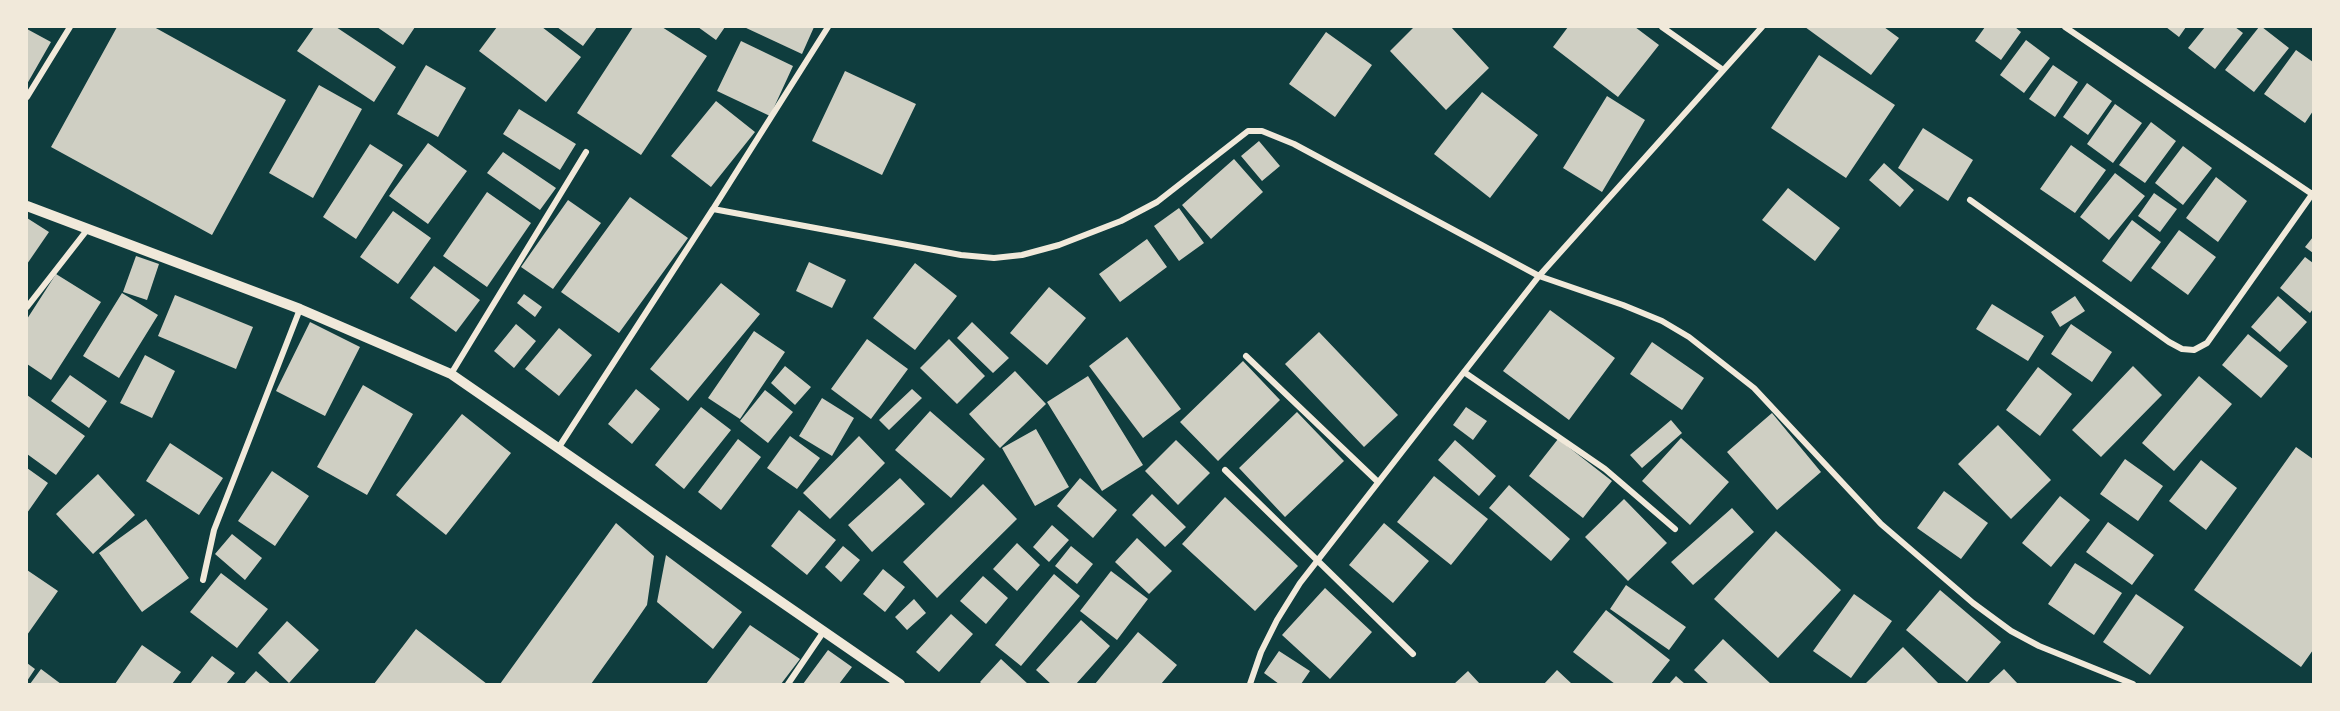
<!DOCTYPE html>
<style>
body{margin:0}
#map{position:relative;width:2340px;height:711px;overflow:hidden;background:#0f3d3e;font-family:"Times New Roman",serif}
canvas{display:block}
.frame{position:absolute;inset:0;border:28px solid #f1e9da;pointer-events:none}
</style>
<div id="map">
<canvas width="2340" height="711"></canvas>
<div class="frame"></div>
</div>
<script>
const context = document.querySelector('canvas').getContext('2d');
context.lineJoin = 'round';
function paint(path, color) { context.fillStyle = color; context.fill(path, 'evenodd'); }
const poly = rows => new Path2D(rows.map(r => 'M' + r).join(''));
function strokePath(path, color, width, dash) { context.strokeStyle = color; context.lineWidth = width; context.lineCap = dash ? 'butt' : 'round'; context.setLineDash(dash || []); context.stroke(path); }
paint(poly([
 [117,27,154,27,286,100,212,235,51,147],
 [314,27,336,27,396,67,374,102,297,51],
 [377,27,415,27,403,45],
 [497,27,542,27,581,57,546,102,479,51],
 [557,27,597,27,583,46],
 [633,27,662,27,707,56,641,155,577,113],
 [698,27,725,27,716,40],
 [744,27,814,27,802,54],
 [1414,27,1451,27,1489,68,1446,110,1390,51],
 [1568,27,1635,27,1659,45,1618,97,1553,47],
 [1805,27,1884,27,1899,38,1871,75],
 [1985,27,2015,27,2021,32,2001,60,1975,41],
 [2166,27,2186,27,2179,37],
 [2205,27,2235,27,2243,33,2215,69,2188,48],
 [2259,27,2262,27,2289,48,2254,92,2225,70],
 [27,29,51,42,27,84],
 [1326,32,1372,65,1335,117,1289,84],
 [2026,40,2050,58,2024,93,2000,75],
 [741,41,793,66,770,116,717,91],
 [2296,50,2313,62,2313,111,2305,123,2264,94],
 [1819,55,1895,105,1846,178,1771,128],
 [426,65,466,88,438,137,397,114],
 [2053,65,2078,82,2055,117,2029,99],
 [845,71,916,104,882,175,812,141],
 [2087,83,2112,101,2088,135,2063,117],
 [319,85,362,109,313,198,269,173],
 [1482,92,1538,135,1490,198,1434,154],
 [1607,96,1645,120,1602,192,1563,168],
 [716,101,755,132,711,187,671,156],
 [2115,104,2142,123,2113,163,2087,144],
 [519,109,576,144,560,170,503,134],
 [2151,122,2176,141,2145,183,2119,165],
 [1923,128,1973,160,1948,201,1898,168],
 [1259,141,1280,166,1262,181,1241,156],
 [428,143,467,171,428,224,389,196],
 [370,144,403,165,356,239,323,217],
 [2071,145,2106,170,2075,213,2040,189],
 [2183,146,2212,168,2183,205,2155,183],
 [503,152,556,188,540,210,487,173],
 [1234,159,1263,192,1211,239,1182,205],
 [1884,163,1914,190,1900,207,1869,180],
 [2115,173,2145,196,2109,240,2080,217],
 [2216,177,2247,201,2218,242,2186,218],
 [1788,188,1840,228,1815,261,1762,220],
 [487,192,531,223,487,287,443,256],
 [2154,193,2177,209,2160,232,2138,216],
 [630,197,688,238,619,333,561,292],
 [568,200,601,223,553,289,521,267],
 [1179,208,1204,243,1179,261,1154,226],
 [393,211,431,238,398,284,360,257],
 [27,218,49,232,27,264],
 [2132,220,2161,242,2131,282,2102,261],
 [2179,230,2216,257,2188,295,2151,268],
 [2313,237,2313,253,2305,247],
 [1147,239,1167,267,1120,302,1099,274],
 [136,256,159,264,147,300,123,292],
 [2305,257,2313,263,2313,309,2310,313,2280,288],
 [809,262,846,280,832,308,796,291],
 [915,263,957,296,915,350,873,318],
 [434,266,480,300,456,332,410,298],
 [56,274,101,302,51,380,27,364,27,319],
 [721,283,760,314,688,401,650,369],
 [1049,287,1086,318,1047,365,1010,333],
 [122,293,158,315,119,378,83,356],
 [524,294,542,307,535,317,517,303],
 [175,295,253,327,236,369,158,336],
 [2075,296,2085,311,2060,327,2051,312],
 [2278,296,2307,322,2280,352,2251,327],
 [1992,304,2044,336,2028,361,1976,329],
 [1550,310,1615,358,1569,420,1503,371],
 [310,322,360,347,325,416,276,391],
 [972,322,1009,358,993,373,957,338],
 [516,324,536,341,514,368,494,351],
 [2071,324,2112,352,2092,382,2051,354],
 [559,328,592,355,559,396,525,369],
 [754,331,785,352,740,419,708,398],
 [1319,332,1398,415,1364,447,1285,364],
 [2248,334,2288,366,2261,398,2222,365],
 [1127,337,1181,409,1143,438,1089,366],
 [867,339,908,369,871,419,831,389],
 [949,339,985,376,957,404,920,368],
 [1652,342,1704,378,1682,410,1630,374],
 [145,355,175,371,152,418,120,403],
 [1243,361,1280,400,1218,461,1180,422],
 [785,366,811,387,795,405,771,383],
 [2133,366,2162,395,2101,457,2072,430],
 [2038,367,2072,394,2040,436,2006,410],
 [1015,371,1046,404,1000,448,969,414],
 [70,375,107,401,89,428,51,401],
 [1088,376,1143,465,1102,491,1047,402],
 [2199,376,2232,404,2174,471,2142,443],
 [363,385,413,414,367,495,317,467],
 [636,389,660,409,632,444,608,424],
 [912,389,922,398,889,430,879,420],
 [765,390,793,412,768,443,740,421],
 [27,395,85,436,56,475,27,454],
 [822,398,854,418,832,456,799,436],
 [701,407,731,430,684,489,655,465],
 [1466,407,1487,421,1473,440,1453,425],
 [930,411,985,459,951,498,895,450],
 [1297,412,1344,461,1285,517,1239,468],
 [1772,413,1821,472,1777,510,1727,452],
 [462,414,511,453,446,535,396,495],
 [1671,420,1682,433,1642,468,1630,455],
 [1998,425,2051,480,2011,519,1958,464],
 [1036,429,1069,487,1035,506,1002,448],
 [790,436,820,458,797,489,767,468],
 [859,436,885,463,830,519,803,493],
 [1681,438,1729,482,1690,525,1642,481],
 [738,439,761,457,721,510,698,492],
 [1558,439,1612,481,1583,518,1529,476],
 [1176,440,1210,473,1178,505,1145,471],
 [1455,440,1496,476,1479,496,1438,460],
 [170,443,223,478,199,515,146,481],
 [2296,447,2313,459,2313,650,2301,667,2194,590],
 [2125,459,2163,486,2138,521,2100,494],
 [2201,460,2237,488,2206,530,2169,501],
 [27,468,48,483,27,513],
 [272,471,309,496,275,546,238,521],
 [98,474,135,515,93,554,56,514],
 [1434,476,1488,519,1451,565,1397,522],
 [900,478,925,504,872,552,848,525],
 [1080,478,1117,510,1093,538,1057,506],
 [983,484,1017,519,937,598,903,562],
 [1509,485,1570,539,1551,561,1489,508],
 [1944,491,1988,523,1961,559,1917,528],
 [1152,494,1186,527,1165,547,1132,515],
 [2060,496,2090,520,2051,567,2022,543],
 [1225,497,1298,566,1255,611,1182,544],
 [1624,499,1667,543,1628,581,1585,537],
 [1732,508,1754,532,1693,585,1671,562],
 [799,510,836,540,807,575,771,546],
 [146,519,189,578,142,612,99,553],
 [2108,522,2154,555,2132,585,2086,552],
 [616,523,654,556,647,605,627,634,591,684,500,684],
 [1384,523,1429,561,1393,603,1349,565],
 [1052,525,1069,540,1049,562,1033,547],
 [1776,531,1841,590,1778,658,1714,599],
 [232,534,262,558,245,580,215,554],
 [1137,538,1172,571,1149,594,1115,562],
 [1017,543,1040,565,1017,591,993,569],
 [843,546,860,560,841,582,825,567],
 [1071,546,1093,564,1077,584,1055,566],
 [666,555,742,612,713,649,657,602],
 [2075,563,2122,593,2094,635,2048,604],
 [883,569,905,587,885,612,863,594],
 [27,570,58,591,27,635],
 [1111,571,1148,599,1117,640,1080,611],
 [221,573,268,609,237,648,190,612],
 [1054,574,1080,596,1021,666,995,645],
 [983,576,1008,598,986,624,960,601],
 [1626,585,1686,627,1669,650,1610,609],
 [1325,588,1372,632,1330,679,1282,635],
 [1940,590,2001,642,1967,682,1906,630],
 [1854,594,1892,621,1851,678,1813,651],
 [2136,594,2184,627,2150,675,2103,642],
 [914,599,926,613,907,630,895,617],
 [1606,610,1670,660,1651,684,1615,684,1573,652],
 [951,614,973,634,939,672,916,652],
 [1081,620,1110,646,1076,684,1051,684,1036,670],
 [287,621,319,650,289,683,258,653],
 [750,625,800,659,781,684,706,684],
 [416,629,487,684,374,684],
 [1138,632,1177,665,1161,684,1095,684],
 [1723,639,1771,684,1709,684,1694,670],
 [142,645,181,672,172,684,115,684],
 [1903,647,1939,684,1865,684],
 [828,650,852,667,839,684,803,684],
 [1279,651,1310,671,1301,684,1279,684,1264,673],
 [212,656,235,673,226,684,190,684],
 [1001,659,1028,684,982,684,980,682],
 [27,663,35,669,27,681],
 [41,669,61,684,30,684],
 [2004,669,2018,684,1988,684],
 [1557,670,1572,684,1544,684],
 [256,671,271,684,244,684],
 [1468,671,1480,684,1454,684],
 [1676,676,1685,684,1669,684]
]), '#cfcfc3');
strokePath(poly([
 [1662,27,1723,70],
 [2065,27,2312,194],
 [27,97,70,27],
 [1970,200,2169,342,2182,349,2194,350,2207,343,2313,193],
 [713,209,828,27],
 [27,307,87,230],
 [1246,356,1378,482],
 [1464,372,1605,469,1675,529],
 [451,374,586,152],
 [559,447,713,209,961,255,994,258,1022,255,1059,245,1121,221,1157,202,1248,131,1262,131,1294,144,1539,276,1623,305,1662,321,1689,337,1754,388,1881,524,1973,603,2011,631,2039,646,2133,684],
 [1225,470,1413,654],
 [203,580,214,530,300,309],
 [788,684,824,631],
 [1250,684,1261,652,1277,620,1300,583,1464,372,1539,276,1762,27]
]), '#f1e9da', 6);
strokePath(poly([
 [27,206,300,309,451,374,900,684]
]), '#f1e9da', 10);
</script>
